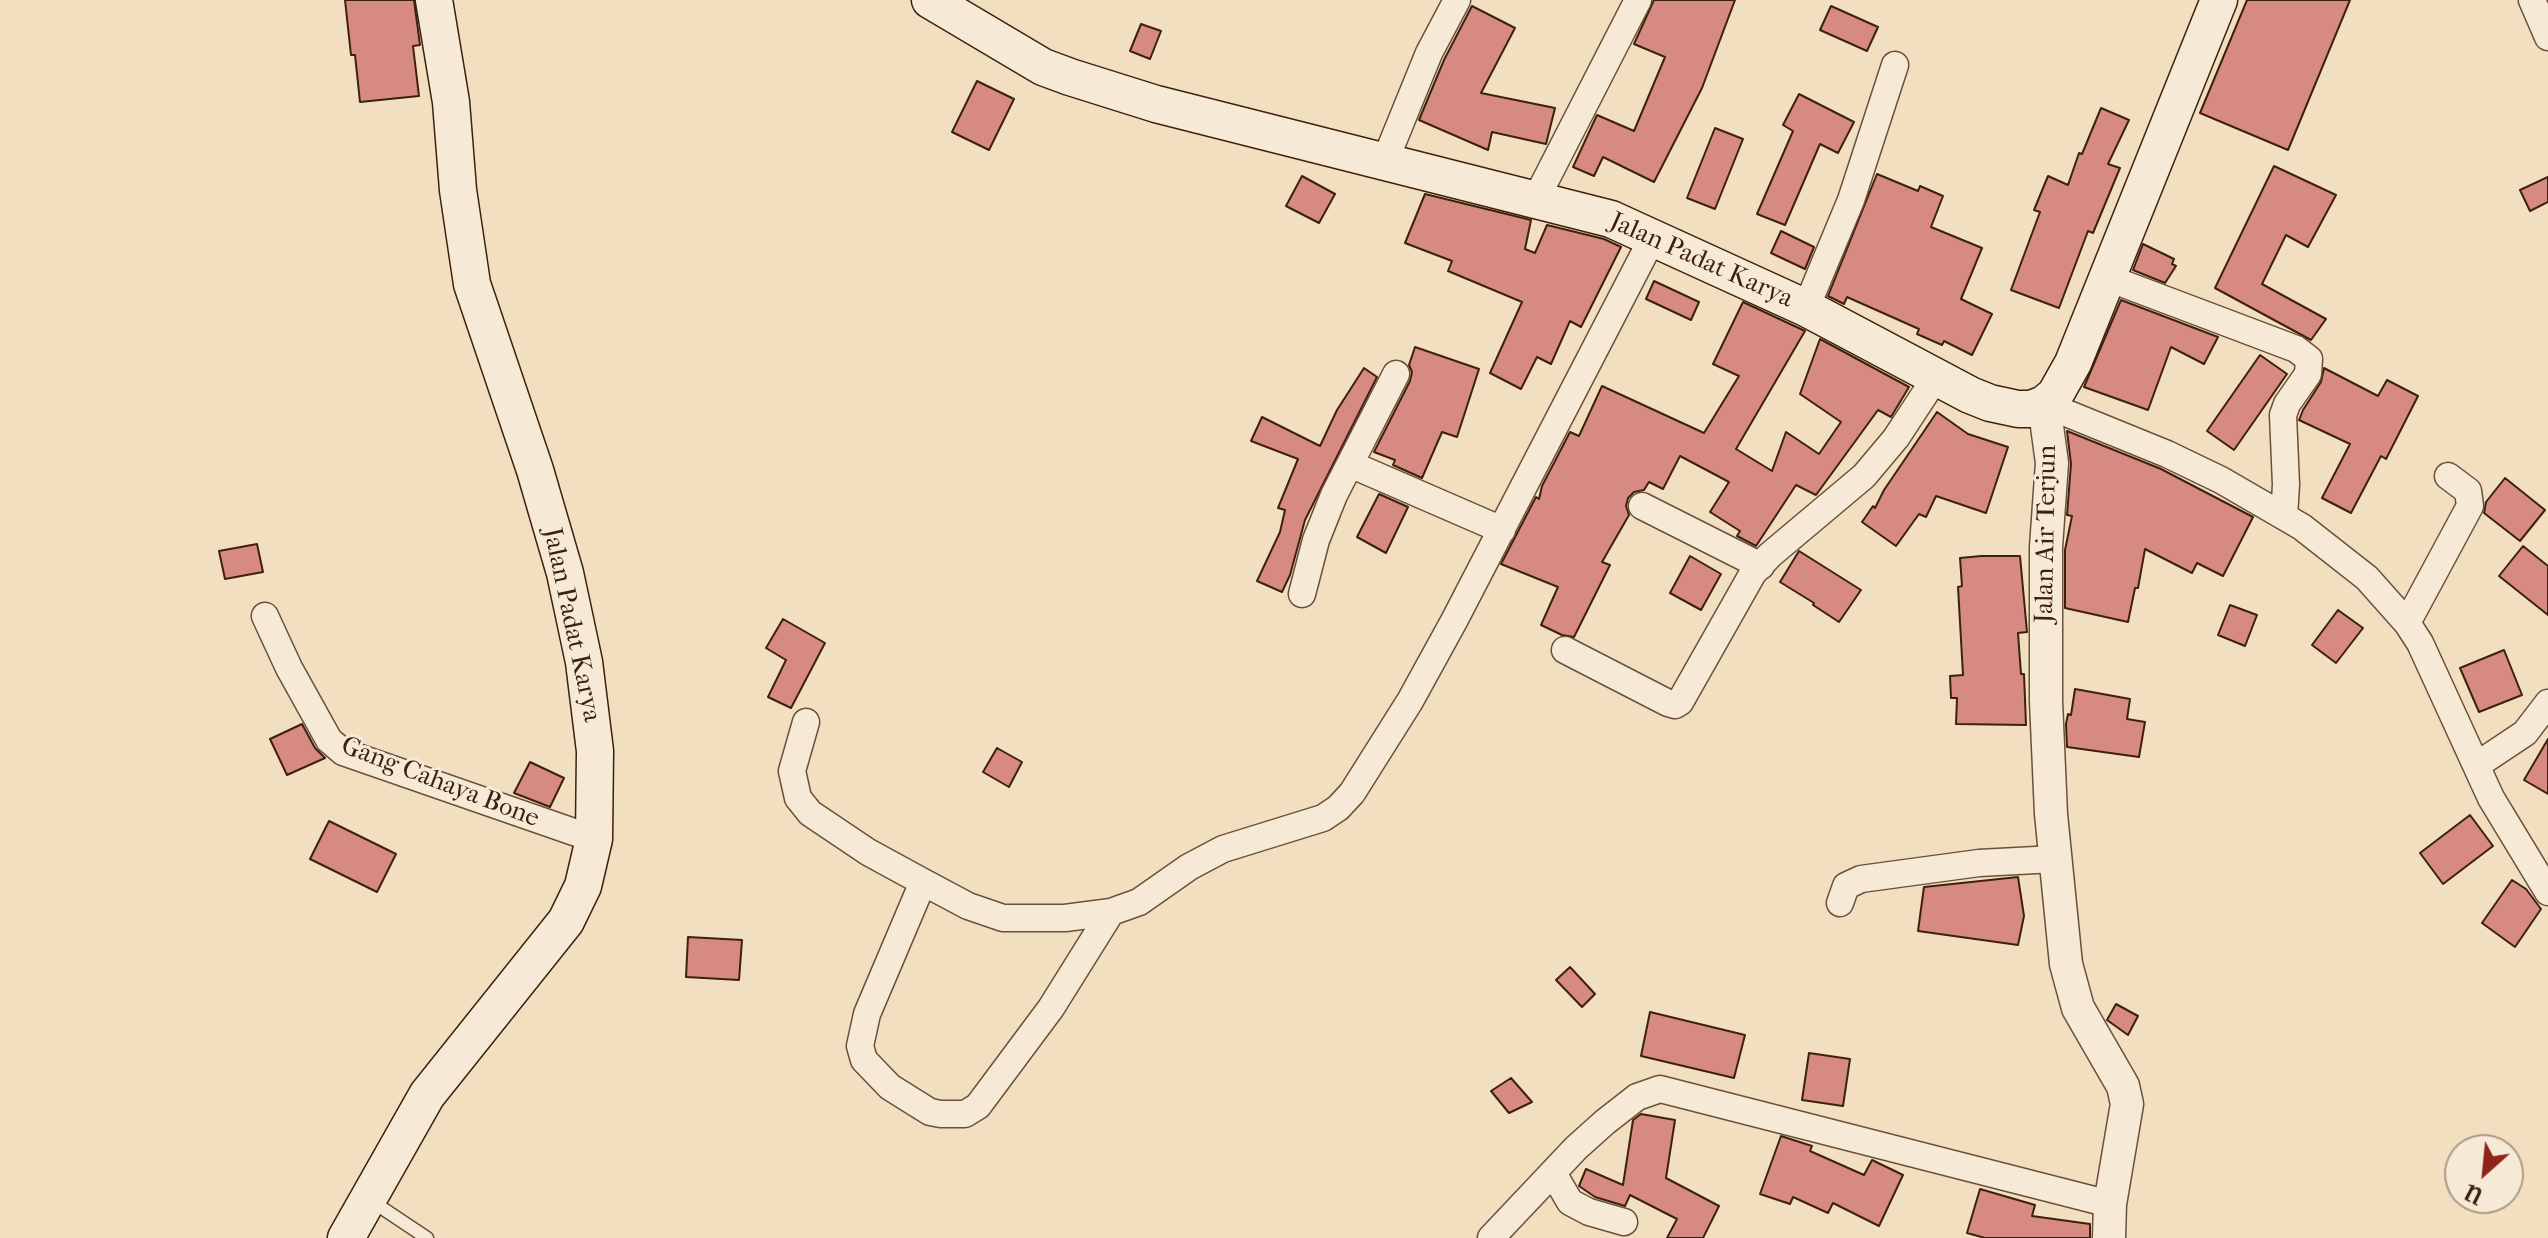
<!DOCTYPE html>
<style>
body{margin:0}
#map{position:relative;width:2548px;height:1238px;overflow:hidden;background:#f1dfc0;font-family:"IM FELL French Canon",serif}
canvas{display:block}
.north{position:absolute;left:2444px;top:1134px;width:80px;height:80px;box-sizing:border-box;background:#f6ead6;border:2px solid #ac9a86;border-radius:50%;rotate:207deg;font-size:22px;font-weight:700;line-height:32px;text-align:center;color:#3d210d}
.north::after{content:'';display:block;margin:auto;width:28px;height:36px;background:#8f2418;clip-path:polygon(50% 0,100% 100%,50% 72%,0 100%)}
</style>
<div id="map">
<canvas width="2548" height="1238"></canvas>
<div class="north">U</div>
</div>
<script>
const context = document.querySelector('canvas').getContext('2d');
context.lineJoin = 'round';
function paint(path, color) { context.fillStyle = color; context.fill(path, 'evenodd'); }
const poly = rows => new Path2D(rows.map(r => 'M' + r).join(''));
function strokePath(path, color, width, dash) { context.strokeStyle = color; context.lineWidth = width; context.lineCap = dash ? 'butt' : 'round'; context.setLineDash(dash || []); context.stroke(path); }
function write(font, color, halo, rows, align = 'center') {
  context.font = font + ' "IM FELL French Canon",serif'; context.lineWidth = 6; context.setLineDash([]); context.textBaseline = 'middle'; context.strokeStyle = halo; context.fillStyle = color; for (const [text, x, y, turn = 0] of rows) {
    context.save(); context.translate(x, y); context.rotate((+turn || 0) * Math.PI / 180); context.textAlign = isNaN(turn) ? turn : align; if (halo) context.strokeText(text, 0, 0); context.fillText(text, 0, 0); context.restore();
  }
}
const building = poly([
 [345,0,414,0,420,45,413,46,419,96,360,102,355,55,351,55,345,0],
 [1654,0,1735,0,1702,88,1654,182,1603,157,1594,176,1573,167,1597,115,1634,131,1665,57,1634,44,1654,0],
 [2247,0,2350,0,2288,150,2200,113,2247,0],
 [1472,6,1515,28,1481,93,1555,108,1546,144,1492,132,1488,150,1419,120,1444,60,1472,6],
 [1831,6,1878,27,1867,51,1820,30,1831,6],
 [1141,24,1161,31,1150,59,1130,51,1141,24],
 [977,81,1014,99,989,150,952,132,977,81],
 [1799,94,1854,122,1838,153,1820,144,1785,225,1757,214,1793,131,1783,125,1799,94],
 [2101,108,2129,120,2108,164,2120,168,2093,233,2088,231,2059,308,2011,290,2040,212,2034,210,2048,176,2068,185,2079,153,2082,154,2101,108],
 [1715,128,1743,139,1715,209,1687,198,1715,128],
 [2274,166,2336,195,2308,247,2286,235,2262,284,2326,319,2311,340,2215,288,2274,166],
 [1877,174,1918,191,1920,186,1943,196,1931,227,1982,248,1961,299,1992,314,1972,355,1944,341,1942,345,1917,334,1919,329,1847,297,1844,304,1828,296,1877,174],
 [1302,176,1335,194,1319,223,1286,206,1302,176],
 [2548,177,2548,202,2530,211,2520,190,2548,177],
 [1425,194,1531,220,1525,249,1535,253,1547,225,1604,239,1621,247,1581,327,1570,321,1551,364,1537,357,1521,389,1490,373,1522,302,1448,271,1452,261,1405,243,1425,194],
 [1781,231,1814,247,1805,269,1771,253,1781,231],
 [2143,244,2174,259,2172,264,2176,266,2165,283,2133,270,2143,244],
 [1654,281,1699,302,1691,320,1646,299,1654,281],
 [2121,300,2218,337,2204,364,2171,347,2148,410,2084,387,2121,300],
 [1743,302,1805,331,1736,449,1772,471,1786,432,1819,454,1841,422,1800,394,1820,339,1909,387,1891,417,1878,410,1816,495,1796,485,1756,546,1737,536,1740,531,1710,512,1729,482,1680,456,1663,489,1649,482,1644,490,1634,492,1628,498,1626,506,1629,515,1602,562,1610,565,1574,637,1562,635,1541,625,1558,587,1501,564,1536,497,1539,499,1542,486,1570,432,1579,436,1602,386,1704,433,1739,376,1713,364,1743,302],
 [1415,347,1479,369,1457,437,1442,432,1422,478,1393,465,1395,460,1374,452,1410,381,1412,372,1409,365,1415,347],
 [2260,355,2287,374,2234,450,2207,431,2260,355],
 [1364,368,1377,377,1305,520,1290,575,1282,592,1257,581,1280,532,1285,510,1278,508,1298,459,1251,441,1262,417,1320,446,1337,410,1364,368],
 [2324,368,2378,396,2387,380,2418,396,2386,459,2381,456,2351,513,2322,498,2350,444,2299,420,2303,410,2321,382,2324,368],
 [1937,412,1968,434,2008,447,1986,513,1936,496,1926,517,1919,514,1896,546,1862,522,1873,506,1875,508,1884,490,1937,412],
 [2067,431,2161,469,2253,517,2223,576,2197,563,2192,573,2145,549,2138,588,2135,588,2128,622,2065,608,2065,550,2072,516,2067,515,2071,464,2067,431],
 [2505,478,2545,510,2520,541,2484,513,2486,502,2505,478],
 [1379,494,1408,507,1386,553,1357,537,1379,494],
 [257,544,263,572,225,579,219,551,257,544],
 [2523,546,2548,566,2548,615,2499,576,2523,546],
 [1799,551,1861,590,1839,622,1813,605,1814,603,1780,582,1799,551],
 [1690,556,1721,574,1701,610,1670,593,1690,556],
 [1981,556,2020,556,2027,632,2018,633,2021,674,2024,674,2026,725,1956,724,1957,698,1951,698,1950,676,1963,675,1958,587,1962,586,1960,558,1981,556],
 [2230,605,2257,615,2245,646,2218,635,2230,605],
 [2338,610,2363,628,2336,663,2312,645,2338,610],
 [783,619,825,643,791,708,768,697,786,660,766,648,783,619],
 [2504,650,2522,695,2479,712,2460,668,2504,650],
 [2075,689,2130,699,2127,719,2145,722,2139,757,2067,747,2066,724,2068,714,2071,715,2075,689],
 [302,724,315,748,325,758,287,775,270,739,302,724],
 [2548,739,2548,794,2524,780,2548,739],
 [997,748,1022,762,1009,787,983,772,997,748],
 [530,762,564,778,550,807,514,793,530,762],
 [2470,815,2493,846,2443,884,2420,853,2470,815],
 [329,821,396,854,377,892,310,859,329,821],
 [2018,877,2024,916,2018,945,1918,931,1924,887,2018,877],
 [2512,880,2526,889,2541,909,2515,947,2482,923,2512,880],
 [688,937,742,940,739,980,686,977,688,937],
 [1570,967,1595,994,1582,1007,1556,980,1570,967],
 [2116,1004,2138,1016,2128,1035,2107,1020,2116,1004],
 [1650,1012,1745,1035,1734,1078,1641,1056,1650,1012],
 [1809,1053,1850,1059,1843,1106,1802,1100,1809,1053],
 [1511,1078,1532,1102,1509,1113,1491,1091,1511,1078],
 [1641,1114,1675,1120,1666,1178,1719,1206,1703,1238,1667,1238,1677,1219,1630,1195,1625,1206,1595,1197,1579,1186,1586,1169,1623,1185,1633,1120,1641,1114],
 [1781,1136,1812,1146,1810,1151,1864,1175,1872,1160,1903,1175,1879,1226,1833,1203,1828,1213,1793,1197,1790,1204,1760,1194,1781,1136],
 [1980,1189,2035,1205,2032,1216,2090,1224,2090,1238,1985,1238,1967,1233,1980,1189]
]);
paint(building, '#d68a81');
strokePath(building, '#3d210d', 2);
const service = poly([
 [370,1200,427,1238]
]);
const minor = poly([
 [2532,0,2548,37],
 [1385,161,1429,53,1457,0],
 [1536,199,1638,0],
 [2108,278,2296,349,2309,359,2308,374,2287,404,2283,415,2286,485,2284,516],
 [1806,308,1851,200,1895,65],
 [2044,404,2167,454,2221,480,2302,527,2367,578,2407,623,2420,643,2491,798,2548,892],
 [1350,464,1502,530],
 [1642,506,1761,566],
 [1302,594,1316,540,1334,495,1396,374],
 [265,616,289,668,329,740,343,752,594,839],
 [2407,623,2470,506,2468,491,2448,476],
 [1565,650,1668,703,1675,705,1680,702,1753,573,1770,555,1864,476,1896,438,1936,377],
 [806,722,792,771,798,798,810,813,868,852,923,882,968,906,1003,918,1065,918,1111,912,1139,902,1189,867,1223,849,1323,818,1338,808,1352,793,1410,701,1454,621,1653,237],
 [2477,765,2525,733,2548,703],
 [923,882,867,1014,860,1046,864,1060,890,1087,930,1112,941,1114,965,1114,978,1106,1051,1008,1111,912],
 [1840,903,1846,886,1861,879,1979,863,2055,859],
 [1553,1173,1570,1202,1589,1212,1624,1222],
 [1491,1238,1576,1148,1605,1122,1637,1097,1660,1089,2110,1204]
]);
const tertiary = poly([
 [2044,404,2052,463,2046,547,2046,701,2051,814,2066,964,2078,1008,2123,1086,2127,1104,2110,1204,2109,1238]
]);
const secondary = poly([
 [930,0,1043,67,1070,77,1156,104,1611,219,1806,308,1970,395,1990,403,2018,409,2031,409,2044,404,2055,395,2073,363,2219,0],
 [346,1238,427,1095,566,921,583,886,594,839,595,751,584,662,565,573,535,470,472,284,458,190,451,102,434,0]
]);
strokePath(service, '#6a503a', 15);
strokePath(minor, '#6a503a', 29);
strokePath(tertiary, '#6a503a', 35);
strokePath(secondary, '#3d210d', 39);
strokePath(service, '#f6ead6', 12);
strokePath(minor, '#f6ead6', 26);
strokePath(tertiary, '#f6ead6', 32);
strokePath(secondary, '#f6ead6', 36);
write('26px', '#3d210d', '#f6ead6', [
 ["Jalan Padat Karya",1701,261,24],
 ["Jalan Air Terjun",2047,534,-89],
 ["Jalan Padat Karya",571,625,78],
 ["Gang Cahaya Bone",440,783,21]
]);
</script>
